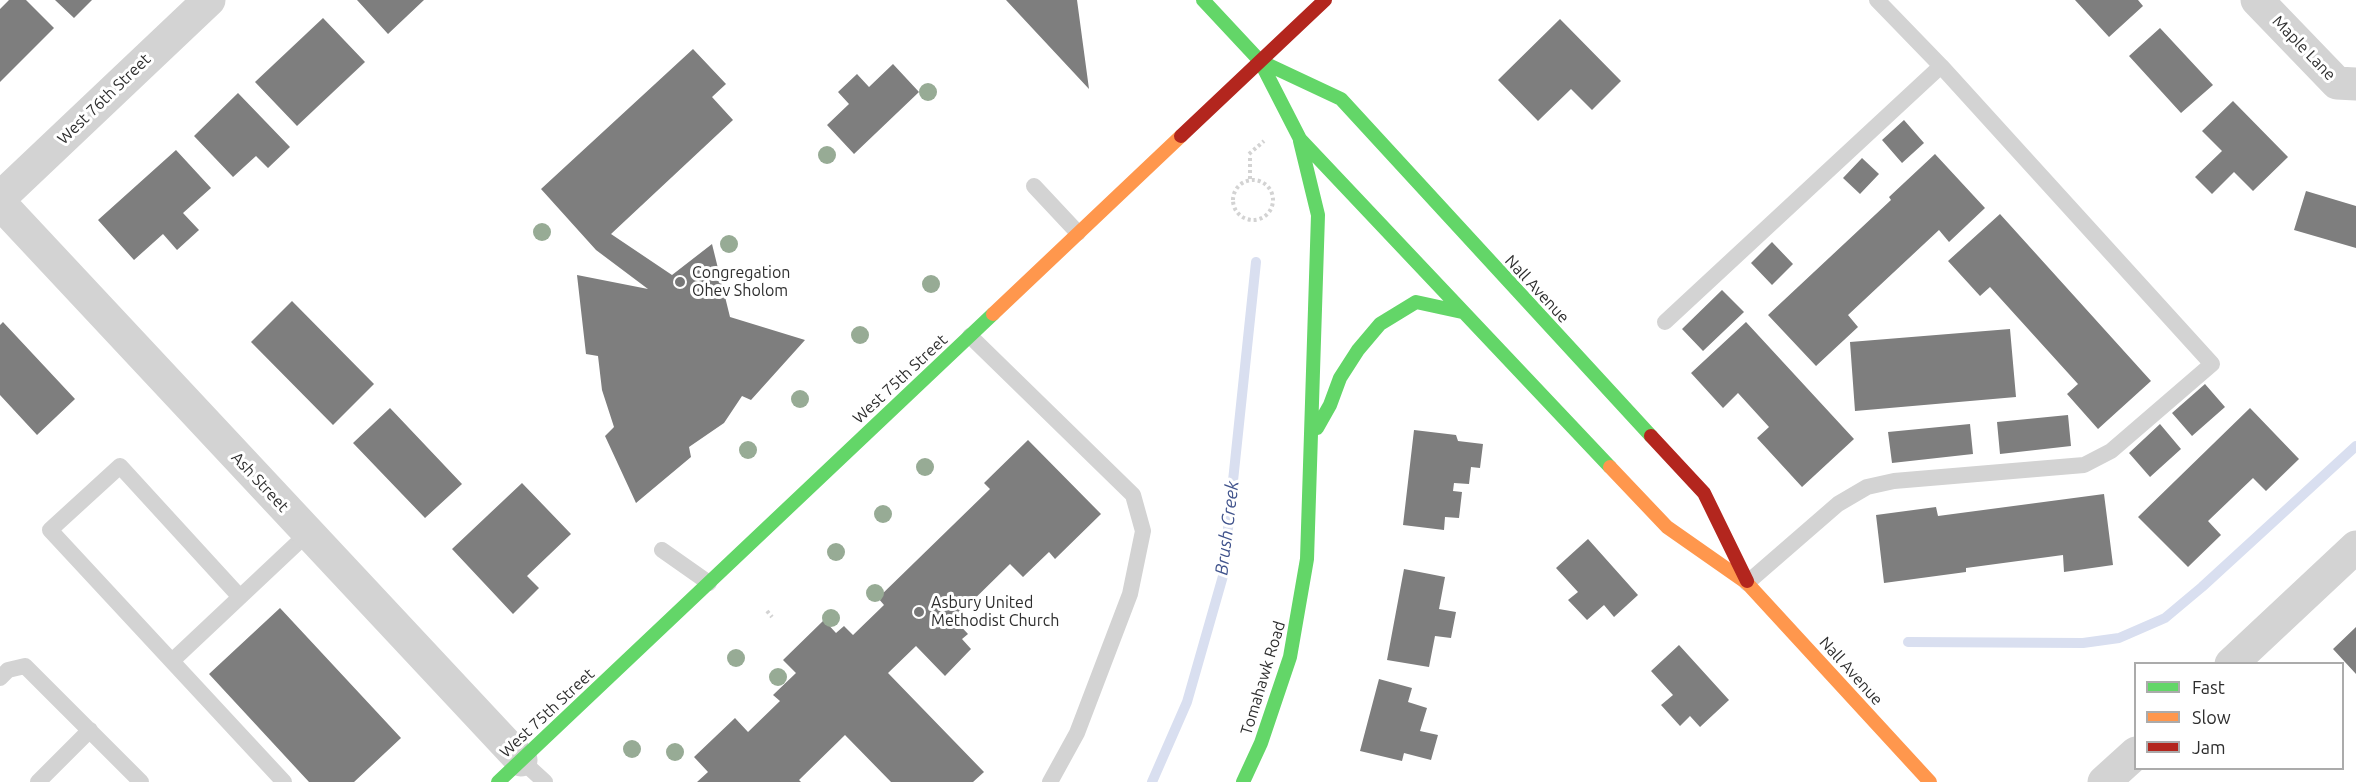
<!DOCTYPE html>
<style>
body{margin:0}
#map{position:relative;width:2356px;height:782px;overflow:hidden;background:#fff;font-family:Ubuntu,sans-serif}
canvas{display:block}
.legend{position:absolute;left:2134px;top:662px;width:210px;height:108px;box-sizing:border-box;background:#fff;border:2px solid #ababab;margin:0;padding:8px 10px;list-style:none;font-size:18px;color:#2e2e2e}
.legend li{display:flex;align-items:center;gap:12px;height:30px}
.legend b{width:30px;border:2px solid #ababab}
</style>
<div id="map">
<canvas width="2356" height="782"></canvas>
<ul class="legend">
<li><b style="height:8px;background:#63d668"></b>Fast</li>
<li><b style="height:8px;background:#ff974d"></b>Slow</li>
<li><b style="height:8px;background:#b3261e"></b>Jam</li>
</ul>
</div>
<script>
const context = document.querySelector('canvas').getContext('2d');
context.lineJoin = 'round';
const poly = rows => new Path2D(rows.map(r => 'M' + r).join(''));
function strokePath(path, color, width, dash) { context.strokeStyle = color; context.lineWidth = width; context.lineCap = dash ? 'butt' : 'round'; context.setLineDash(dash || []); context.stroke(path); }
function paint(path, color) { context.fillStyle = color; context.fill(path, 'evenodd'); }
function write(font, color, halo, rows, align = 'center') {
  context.font = font + ' Ubuntu,sans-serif'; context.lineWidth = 6; context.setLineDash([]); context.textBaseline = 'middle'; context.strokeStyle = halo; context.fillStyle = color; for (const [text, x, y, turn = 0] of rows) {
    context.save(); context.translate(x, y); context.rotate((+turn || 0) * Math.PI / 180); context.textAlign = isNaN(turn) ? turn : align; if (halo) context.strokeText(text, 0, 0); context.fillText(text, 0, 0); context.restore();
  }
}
strokePath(poly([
 [1908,642,2083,643,2119,638,2165,618,2202,587,2356,446],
 [1152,782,1187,702,1223,576,1256,262]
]), '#d9dff0', 10);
paint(poly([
 [9,0,26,0,54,28,0,82,0,9],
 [55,0,92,0,74,18],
 [357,0,424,0,388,34],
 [1006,0,1077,0,1089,89],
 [2075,0,2138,0,2143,6,2109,37],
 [323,18,365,62,297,126,255,82],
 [1560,19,1621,81,1592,110,1571,89,1538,121,1498,80],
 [2160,28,2213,85,2181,113,2129,56],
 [693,49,726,84,712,97,733,120,611,234,672,275,712,244,730,317,805,340,751,400,742,396,724,423,689,447,691,457,636,503,605,436,614,427,602,390,598,356,586,354,577,275,648,289,596,250,541,189],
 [893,64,919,92,854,154,827,125,849,104,838,92,857,74,869,87],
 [238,93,290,147,268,168,256,156,233,177,194,136],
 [2233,101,2288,157,2253,191,2234,172,2212,194,2195,177,2222,151,2202,131],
 [1904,120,1924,143,1902,163,1882,140],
 [176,150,211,188,183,213,199,230,177,250,163,234,134,260,98,220],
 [1935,154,1985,208,1949,242,1939,230,1848,315,1858,327,1816,366,1768,315,1891,200,1889,197],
 [1862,158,1879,174,1860,194,1843,178],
 [2306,191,2356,206,2356,248,2294,230],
 [2000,214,2151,381,2098,429,2067,394,2078,384,1990,287,1980,296,1948,261],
 [1772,242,1793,264,1772,285,1751,263],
 [1722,290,1744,312,1703,351,1682,329],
 [292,301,374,384,333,425,251,342],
 [3,322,75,399,37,435,0,395,0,325],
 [1746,322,1854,439,1802,487,1757,438,1769,427,1738,393,1723,408,1691,373],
 [2010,329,2016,397,1855,411,1850,342],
 [2205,384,2225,407,2192,436,2172,413],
 [390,408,462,484,425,518,353,443],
 [2250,408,2299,459,2266,491,2253,478,2208,521,2221,535,2188,567,2138,517],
 [2068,415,2071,446,2000,454,1997,422],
 [1970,424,1973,454,1892,463,1888,432],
 [2160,424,2181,449,2150,477,2129,453],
 [1414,430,1456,435,1458,441,1483,444,1480,468,1471,467,1469,484,1454,483,1453,491,1462,492,1459,518,1445,517,1444,530,1403,525],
 [1028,440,1101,514,1055,559,1049,552,1023,577,1010,564,954,619,968,634,962,639,971,649,945,676,916,646,888,673,984,772,973,782,891,782,845,735,799,780,801,782,697,782,708,772,694,757,735,718,748,732,780,701,773,695,796,673,783,660,824,620,836,633,844,626,853,635,884,605,878,598,990,489,984,483],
 [522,483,571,534,527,576,539,588,513,614,452,549],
 [2104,494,2113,565,2064,572,2063,555,1966,568,1966,572,1884,583,1876,515,1936,507,1938,516],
 [1588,539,1638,595,1614,617,1604,605,1587,620,1568,600,1578,592,1556,568],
 [1404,569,1445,577,1439,609,1456,612,1451,638,1435,636,1429,667,1387,660],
 [280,608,401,738,354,782,309,782,209,674],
 [2356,627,2356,674,2333,649],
 [1679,645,1729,700,1700,727,1690,716,1680,726,1661,705,1673,695,1651,671],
 [1379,679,1412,688,1408,702,1427,708,1420,731,1438,735,1431,760,1404,753,1402,761,1360,751]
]), '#7e7e7e');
strokePath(poly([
 [1249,154,1264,141],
 [1250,158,1250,180],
 '1233 200a20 20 0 1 1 40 0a20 20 0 1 1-40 0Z',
 [767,611,772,617]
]), '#d3d3d3', 4, [3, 3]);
strokePath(poly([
 [1034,186,1078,233],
 [1665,322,1941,66,1877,0],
 [970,336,1133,495,1143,531,1130,594,1077,733,1050,782],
 [662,550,709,583],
 [1747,583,1838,504,1867,487,1894,481,2084,465,2111,451,2212,364,1941,66],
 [240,597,120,466,50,530,284,782],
 [172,661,308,533],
 [0,678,8,670,25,666,141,782],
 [521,760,545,782],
 [38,782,90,730]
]), '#d3d3d3', 16);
strokePath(poly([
 [2257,0,2337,83,2356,84],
 [0,198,209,0],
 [0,203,521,760],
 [2231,664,2356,547],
 [2104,782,2136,753]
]), '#d3d3d3', 33);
strokePath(poly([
 [1203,0,1260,61,1300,139,1610,467],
 [1260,61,1341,99,1651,436],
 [1317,428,1330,405,1340,378,1358,350,1380,324,1416,302,1462,312],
 [498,782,993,314],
 [1243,782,1261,743,1290,657,1307,559,1318,215,1300,141]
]), '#63d668', 14);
strokePath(poly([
 [993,314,1181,136],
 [1610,467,1667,527,1747,583,1930,782]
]), '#ff974d', 14);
strokePath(poly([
 [1181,136,1325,0],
 [1651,436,1704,493,1747,581]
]), '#b3261e', 14);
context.fillStyle = '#97ab95';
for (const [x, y] of [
 [928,92],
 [827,155],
 [542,232],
 [729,244],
 [931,284],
 [860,335],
 [800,399],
 [748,450],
 [925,467],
 [883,514],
 [836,552],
 [875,593],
 [831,618],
 [736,658],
 [778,677],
 [632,749],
 [675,752]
]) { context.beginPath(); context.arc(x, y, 9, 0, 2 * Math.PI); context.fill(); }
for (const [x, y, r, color] of [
 [680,282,6,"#777"],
 [919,612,6,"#777"]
]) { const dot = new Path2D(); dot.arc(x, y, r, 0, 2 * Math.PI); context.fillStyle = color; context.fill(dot); strokePath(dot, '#fff', 2); }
write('16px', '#2e2e2e', '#fff', [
 ["Maple Lane",2304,48,46],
 ["West 76th Street",104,99,-44],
 ["Nall Avenue",1537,289,47],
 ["West 75th Street",900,379,-43],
 ["Ash Street",260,482,47],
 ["Nall Avenue",1851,671,48],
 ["Tomahawk Road",1263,678,-73],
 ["West 75th Street",547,713,-43]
]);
write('16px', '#2e2e2e', '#fff', [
 ["Congregation",692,273],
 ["Ohev Sholom",692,291],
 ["Asbury United",931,603],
 ["Methodist Church",931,621]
], 'left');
write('italic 18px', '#40538c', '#fff', [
 ["Brush Creek",1227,528,-83]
]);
</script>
